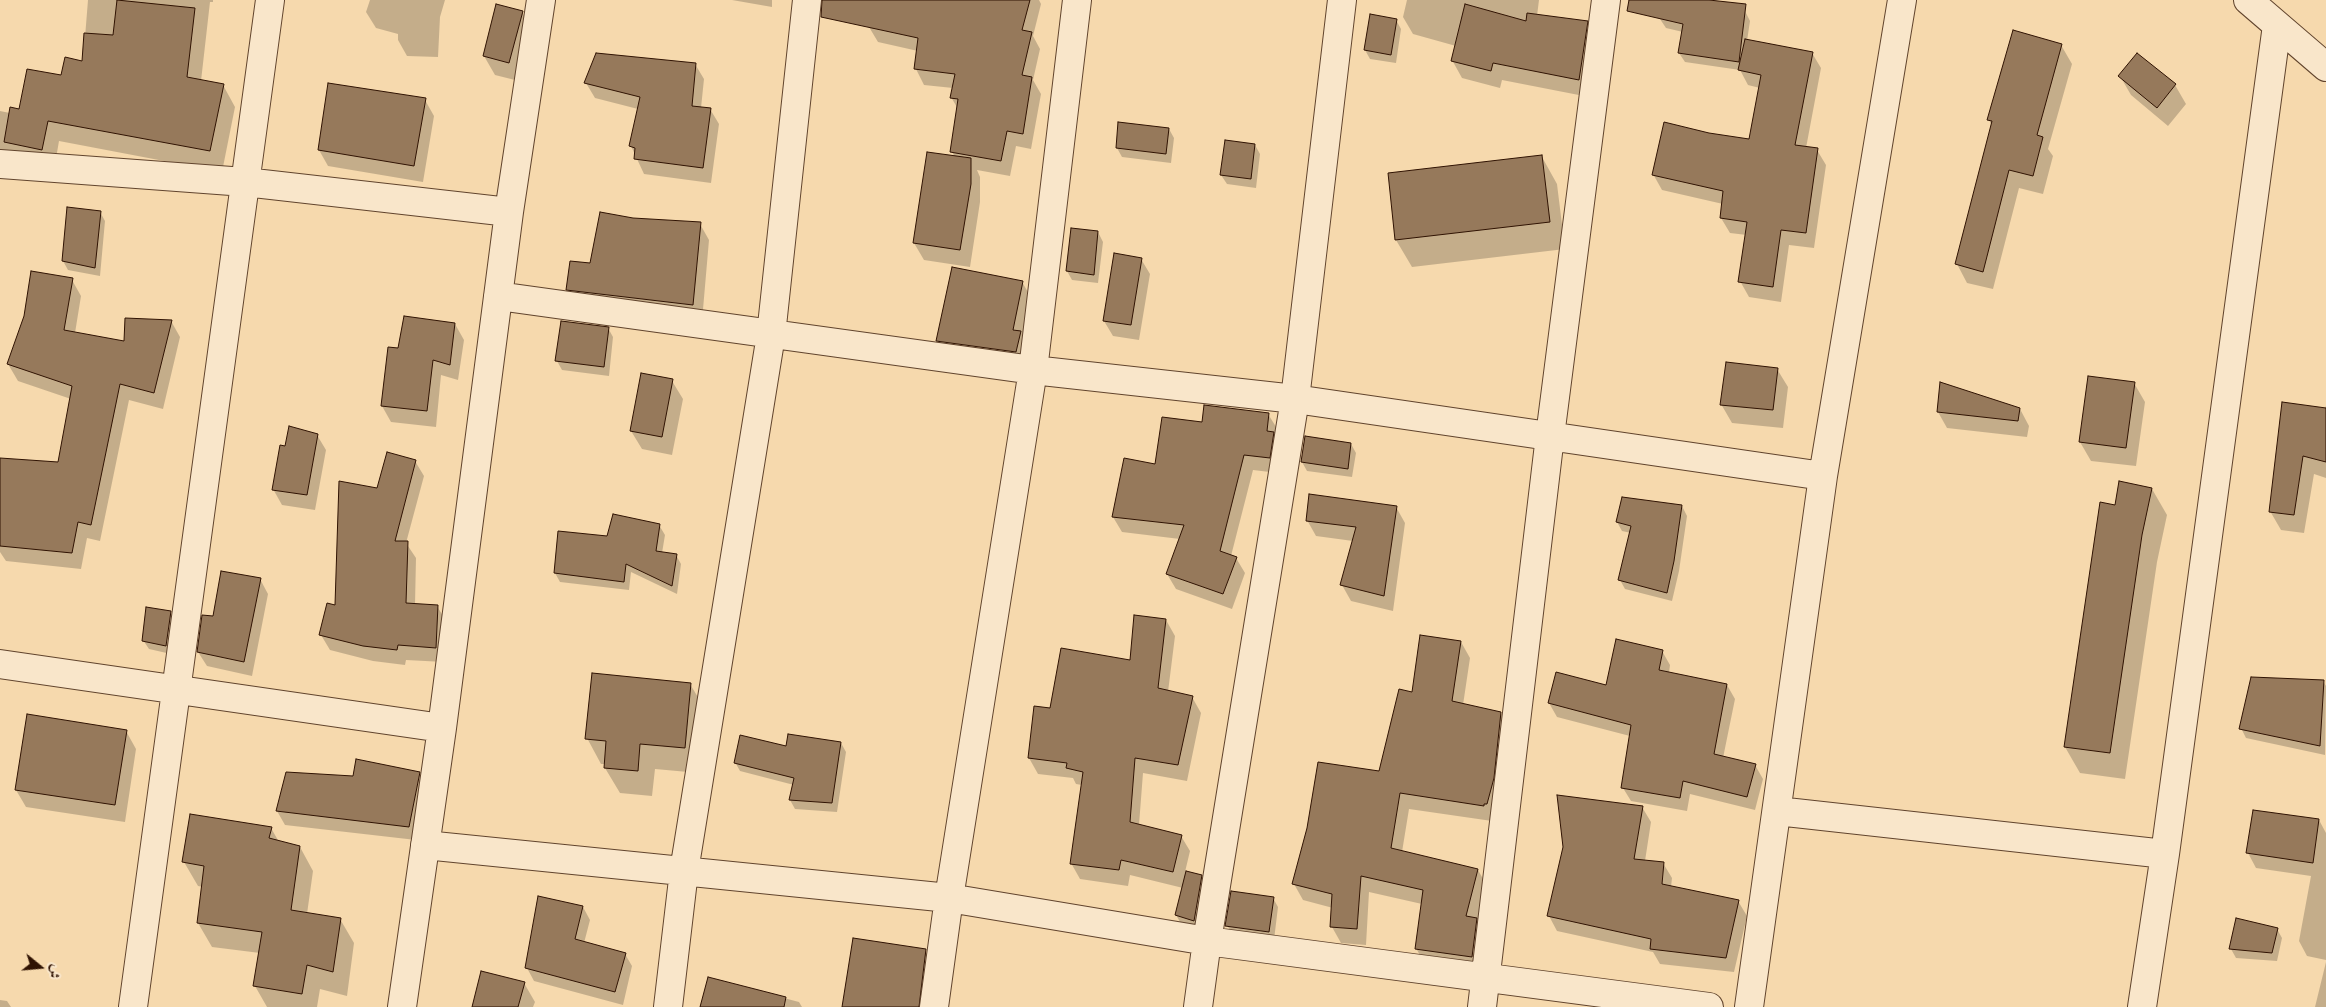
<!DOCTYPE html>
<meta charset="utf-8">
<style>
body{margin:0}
#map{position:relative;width:2326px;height:1007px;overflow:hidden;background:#f6d9ad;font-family:"IM FELL French Canon",Amiri,serif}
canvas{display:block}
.north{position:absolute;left:15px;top:942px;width:50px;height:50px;-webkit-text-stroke:4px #f9e6ca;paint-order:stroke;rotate:107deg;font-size:14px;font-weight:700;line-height:20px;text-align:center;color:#2f1202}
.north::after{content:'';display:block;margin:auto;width:18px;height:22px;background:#2f1202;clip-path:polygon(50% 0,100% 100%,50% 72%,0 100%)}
</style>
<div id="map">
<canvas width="2326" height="1007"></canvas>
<div class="north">ش</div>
</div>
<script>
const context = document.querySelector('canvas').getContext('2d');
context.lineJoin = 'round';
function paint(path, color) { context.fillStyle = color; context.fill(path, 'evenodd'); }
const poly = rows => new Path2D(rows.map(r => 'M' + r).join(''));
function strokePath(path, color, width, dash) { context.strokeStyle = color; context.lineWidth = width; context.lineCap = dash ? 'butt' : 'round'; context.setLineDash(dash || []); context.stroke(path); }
paint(poly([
 [88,0,213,0,213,2,210,2,201,81,223,85,235,107,222,172,59,141,54,170,0,160,0,111,10,113,20,110,83,62],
 [370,0,445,0,440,17,438,57,407,56,398,40,398,34,376,28,366,12],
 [732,0,772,0,772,7],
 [873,0,1039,0,1041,4,1033,36,1040,49,1033,80,1041,94,1031,149,1016,146,1010,176,977,170,980,177,980,202,970,267,924,260,914,243,955,157,952,152,958,109,951,97,953,88,924,85,916,69,918,51,878,42,869,27],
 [1407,0,1539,0,1537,16,1587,23,1597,40,1589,97,1502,80,1500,88,1462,78,1452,60,1456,46,1413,34,1403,17],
 [1665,0,1696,0,1745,11,1750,21,1747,41,1812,53,1821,68,1806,148,1817,150,1826,165,1814,248,1789,245,1781,302,1749,297,1740,281,1747,235,1730,233,1721,218,1723,204,1662,190,1653,174,1709,134,1750,140,1760,88,1748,85,1740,70,1685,62,1679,53,1683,32,1666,28,1660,19],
 [522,12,532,31,519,81,495,75,484,56],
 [1396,20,1401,29,1396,63,1370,59,1365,50],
 [2061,45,2072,64,2048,149,2053,156,2043,194,2019,188,1993,289,1967,283,1957,264,1992,126,1989,120],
 [2138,55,2175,85,2186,104,2168,126,2131,95,2120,76],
 [695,64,704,79,701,108,710,109,719,124,711,183,644,174,631,146,638,109,595,98,586,83],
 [425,100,434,116,423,182,328,166,319,150],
 [1169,129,1174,138,1171,163,1122,157,1117,148],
 [1255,145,1260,154,1256,188,1227,184,1221,175],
 [1542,157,1557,184,1565,249,1412,267,1396,240,1389,174],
 [100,212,105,221,100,276,68,270,63,261],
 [633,220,700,224,709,240,702,321,576,305,567,289],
 [1072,230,1098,232,1103,242,1098,283,1072,280,1067,271],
 [1141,259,1150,274,1139,340,1113,336,1104,321],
 [72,280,81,296,75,333,126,343,171,321,180,337,163,409,129,400,100,541,87,538,81,569,6,561,0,552,0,504,59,463,71,399,18,381,8,364],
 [1022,282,1038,309,1035,359,953,368,938,341],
 [455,324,464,340,458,380,441,375,436,427,391,422,382,406,399,350],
 [608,328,613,337,609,376,562,370,557,361],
 [1777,369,1788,387,1783,428,1732,423,1721,404],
 [672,381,683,399,672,455,642,449,631,431],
 [2134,383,2145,402,2136,466,2091,461,2080,442],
 [2326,406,2326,478,2314,474,2304,533,2281,530,2270,511],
 [2020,409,2029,426,2027,437,1947,428,1938,412],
 [1268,414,1278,430,1278,473,1253,470,1231,556,1236,558,1245,573,1232,609,1176,589,1167,574,1180,539,1122,532,1113,517,1156,465,1203,424],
 [317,435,326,450,315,510,282,505,273,489,286,447],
 [1351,444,1356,453,1352,477,1307,471,1302,462],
 [415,461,424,476,406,543,416,558,415,605,437,606,446,621,444,662,406,660,405,665,373,661,330,650,321,635,336,607,378,489],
 [2152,489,2167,515,2157,562,2125,779,2080,773,2065,747,2116,506],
 [1682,506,1687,516,1679,571,1672,601,1625,589,1620,580,1631,533,1622,531,1617,522],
 [1396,507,1405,523,1393,611,1351,601,1342,585,1353,541,1316,536,1307,520],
 [659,525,665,535,662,553,676,555,681,564,677,594,631,572,629,590,560,582,555,573,608,537],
 [260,579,268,594,252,676,207,666,198,652],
 [170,612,176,621,171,654,149,649,143,640],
 [1166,620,1175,636,1168,692,1192,697,1201,713,1187,781,1143,773,1139,825,1181,836,1190,851,1185,872,1201,876,1212,895,1205,938,1187,934,1176,915,1183,888,1130,875,1128,886,1080,879,1071,863,1082,785,1076,784,1073,778,1038,774,1029,758,1051,709,1131,661],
 [1461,642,1470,658,1463,705,1501,713,1510,730,1492,821,1409,809,1402,852,1478,870,1487,886,1478,922,1485,935,1481,973,1425,965,1416,948,1422,904,1369,892,1366,945,1341,943,1332,927,1333,908,1303,900,1294,884,1379,773,1413,694],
 [1662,651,1670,665,1669,673,1727,685,1735,699,1723,758,1755,765,1763,779,1755,810,1690,794,1687,811,1631,801,1623,788,1630,736,1557,717,1549,703,1607,687],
 [2323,681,2326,686,2325,755,2246,738,2241,728],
 [690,684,705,709,699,773,655,769,652,796,620,793,605,768,606,764,601,764,587,738],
 [126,731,136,749,125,822,26,807,16,790],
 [841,743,846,752,837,812,795,809,790,800,794,785,740,771,735,762,787,748],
 [287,773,354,778,419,773,427,787,416,840,285,825,277,811],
 [1642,807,1651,822,1645,861,1663,863,1672,878,1671,887,1738,901,1747,916,1734,972,1660,964,1653,952,1557,931,1549,916],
 [2319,820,2326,833,2326,960,2307,956,2299,941,2311,876,2256,868,2248,853],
 [271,828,279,842,300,847,313,871,307,914,340,919,354,943,347,996,320,989,317,1007,267,1007,255,986,260,953,212,947,198,923,203,887,198,886,184,862],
 [1273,898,1278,907,1274,940,1232,934,1227,925],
 [583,907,590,920,584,943,625,954,632,966,623,1005,534,981,527,968],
 [2277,929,2282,938,2277,961,2236,958,2231,949],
 [925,951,934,965,928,1007,843,1007],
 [2326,962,2326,1007,2315,1007],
 [708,978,799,1002,802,1007,701,1007],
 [524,983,535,1002,533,1007,473,1007],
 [0,1000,7,1001,11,1007,0,1007]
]), '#0003');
const building = poly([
 [117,0,195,8,187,77,224,84,210,151,48,121,42,150,4,142,10,107,19,109,27,69,61,75,65,57,82,61,84,33,113,35,117,0],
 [822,0,1030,0,1022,30,1032,32,1022,75,1032,77,1023,134,1007,131,1001,161,950,152,958,99,950,98,955,74,914,69,918,38,821,17,822,0],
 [1629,0,1709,0,1746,4,1739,62,1678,53,1683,24,1627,11,1629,0],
 [496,4,523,11,509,63,483,56,496,4],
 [1465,4,1526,21,1527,13,1588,21,1579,80,1493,63,1491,71,1451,61,1465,4],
 [1370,14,1397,19,1391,55,1364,50,1370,14],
 [2013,30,2062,44,2037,135,2043,137,2033,176,2009,170,1983,272,1955,264,1992,121,1987,120,2013,30],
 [1745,39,1813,52,1795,145,1818,148,1806,233,1781,230,1773,287,1738,282,1747,222,1720,218,1723,191,1652,175,1664,122,1709,133,1749,139,1761,75,1738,70,1745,39],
 [596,53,696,63,692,106,711,108,703,168,634,159,635,148,629,146,640,97,584,83,596,53],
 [2137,53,2176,84,2157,108,2118,76,2137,53],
 [328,83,426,98,414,166,318,150,328,83],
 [1118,122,1169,128,1166,154,1116,148,1118,122],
 [1225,140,1255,144,1251,179,1220,175,1225,140],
 [927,152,971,158,971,184,960,250,913,243,927,152],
 [1542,155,1550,222,1395,240,1388,173,1542,155],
 [67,207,101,211,95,268,62,261,67,207],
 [600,212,633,218,701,222,693,305,566,290,570,261,590,263,600,212],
 [1071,228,1098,231,1094,275,1066,271,1071,228],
 [1114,253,1142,258,1131,325,1103,321,1114,253],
 [952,267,1023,281,1013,330,1021,331,1016,352,936,341,952,267],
 [31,271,73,278,64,330,124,341,125,318,172,320,154,393,120,384,91,525,78,522,72,553,0,546,0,458,58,462,72,386,7,364,24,316,31,271],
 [404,316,455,323,450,365,433,360,427,411,381,406,388,347,398,348,404,316],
 [561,321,609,327,604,367,555,361,561,321],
 [1726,362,1778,368,1773,410,1720,405,1726,362],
 [641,373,673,379,662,437,630,431,641,373],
 [2088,376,2135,382,2126,448,2079,442,2088,376],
 [1940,382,2020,408,2018,421,1937,412,1940,382],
 [2282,402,2326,408,2326,462,2303,456,2294,515,2269,512,2282,402],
 [1204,405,1269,413,1267,431,1274,432,1270,458,1244,455,1220,551,1237,557,1223,594,1166,574,1184,525,1112,517,1124,458,1155,464,1162,417,1202,422,1204,405],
 [289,426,318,434,307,495,272,490,280,445,285,446,289,426],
 [1305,436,1351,443,1348,469,1301,462,1305,436],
 [387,452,416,460,395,541,408,541,406,603,438,605,436,648,398,645,397,650,363,646,319,635,327,603,335,605,339,481,377,488,387,452],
 [2119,481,2152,488,2142,535,2110,753,2064,747,2100,502,2115,505,2119,481],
 [1309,494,1397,506,1384,596,1340,585,1356,527,1306,521,1309,494],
 [1622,497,1682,505,1674,561,1667,593,1618,580,1631,526,1616,522,1622,497],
 [613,514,660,524,656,551,677,554,672,586,626,564,624,582,554,573,558,531,607,536,613,514],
 [221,571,261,578,244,662,197,652,202,615,213,616,221,571],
 [146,607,171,611,166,646,142,641,146,607],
 [1134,615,1166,619,1158,688,1193,696,1178,765,1135,758,1130,822,1182,835,1173,872,1121,860,1119,870,1070,864,1083,772,1066,768,1067,763,1028,758,1034,706,1050,708,1061,648,1130,660,1134,615],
 [1420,635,1461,641,1452,701,1501,712,1494,778,1487,804,1484,804,1484,806,1400,793,1391,848,1478,869,1466,916,1477,918,1472,957,1415,949,1423,890,1361,876,1357,929,1330,927,1332,894,1292,884,1307,828,1318,762,1379,771,1399,689,1412,692,1420,635],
 [1616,639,1663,650,1659,670,1727,684,1714,754,1756,764,1747,797,1683,781,1680,798,1621,788,1631,725,1548,703,1556,672,1606,685,1616,639],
 [592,673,691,683,685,748,640,744,638,771,604,768,606,741,585,739,592,673],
 [2251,677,2324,680,2320,746,2239,729,2251,677],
 [27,714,127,730,115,805,15,790,27,714],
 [788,734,841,742,832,803,789,800,794,778,734,763,740,735,786,746,788,734],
 [356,759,420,772,409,827,276,811,286,772,353,776,356,759],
 [1557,795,1643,806,1634,859,1664,862,1662,884,1739,900,1726,958,1650,949,1651,939,1547,916,1563,847,1557,795],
 [2253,810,2319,819,2313,863,2246,853,2253,810],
 [190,814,272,827,269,838,300,846,291,910,341,918,333,972,307,965,302,994,253,986,262,932,197,923,204,866,182,862,190,814],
 [1186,871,1202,875,1194,921,1175,915,1186,871],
 [1231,891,1274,897,1269,932,1225,926,1231,891],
 [538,896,583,906,575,939,626,953,615,992,525,968,538,896],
 [2236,918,2278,928,2272,953,2229,949,2236,918],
 [853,938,926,949,919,1007,842,1007,853,938],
 [481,971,525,982,518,1007,472,1007,481,971],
 [708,977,786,997,784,1007,700,1007,708,977]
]);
paint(building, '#96795b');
strokePath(building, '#2f1202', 1);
const street = poly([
 [2248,0,2326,67],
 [0,164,245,182,509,212],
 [498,296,1033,370,1295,399,1823,476],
 [0,664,442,728],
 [1777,811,2165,854],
 [425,845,949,898,1207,941,1709,1007],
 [133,1007,270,0],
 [402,1007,442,728,509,212,541,0],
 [668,1007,684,871,771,335,807,0],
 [934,1007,949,898,1033,370,1077,0],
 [1198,1007,1207,941,1295,399,1342,0],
 [1482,1007,1550,436,1606,0],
 [1749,1007,1823,476,1902,0],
 [2142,1007,2165,854,2277,25]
]);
strokePath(street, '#61442d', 30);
strokePath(street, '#f9e6ca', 28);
</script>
